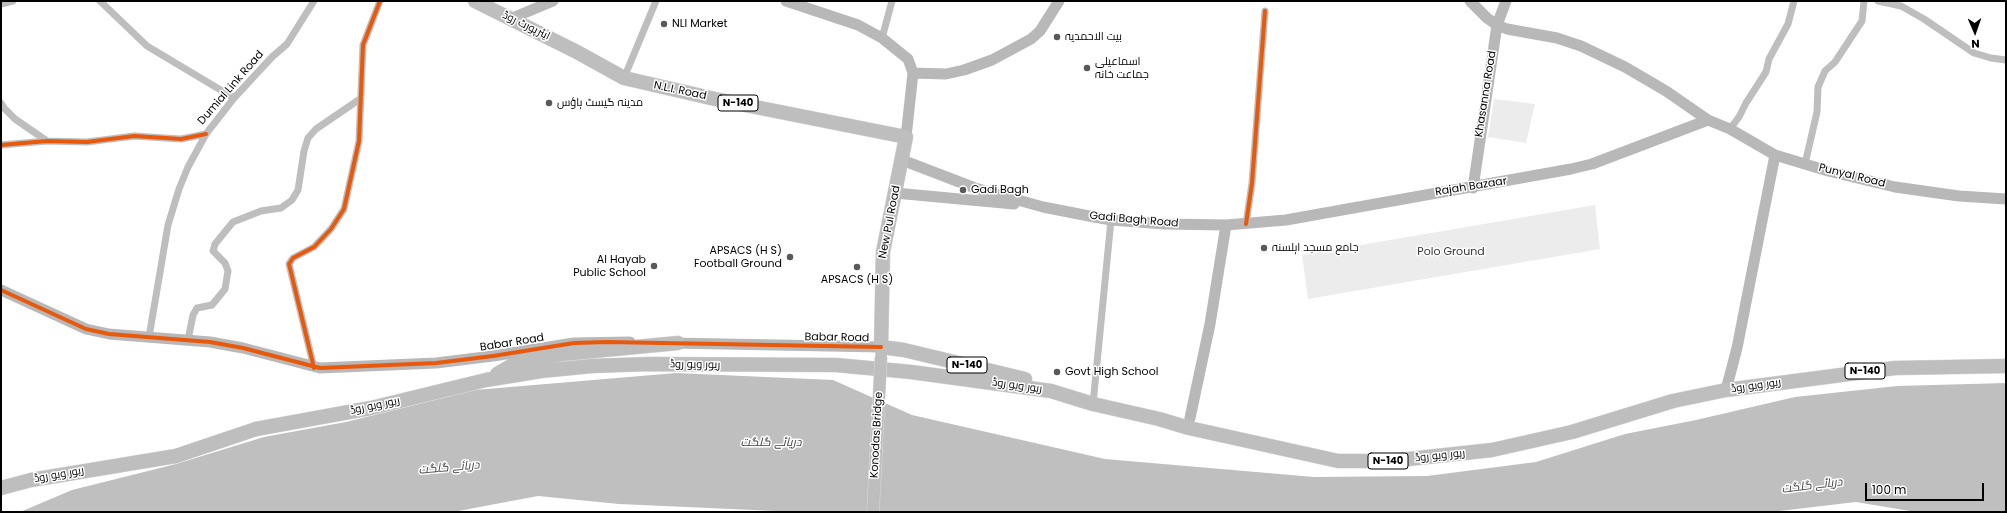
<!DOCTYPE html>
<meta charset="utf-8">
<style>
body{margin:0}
#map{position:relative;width:2007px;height:513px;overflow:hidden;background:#fff;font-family:Poppins,sans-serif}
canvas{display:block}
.frame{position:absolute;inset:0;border:2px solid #000;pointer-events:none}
.north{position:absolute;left:1955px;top:12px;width:40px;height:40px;-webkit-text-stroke:3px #fff;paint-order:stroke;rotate:178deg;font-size:11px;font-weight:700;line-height:16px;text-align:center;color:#000}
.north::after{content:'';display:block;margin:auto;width:14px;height:18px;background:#000;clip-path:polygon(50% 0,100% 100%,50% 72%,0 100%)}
.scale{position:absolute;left:1865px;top:483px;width:119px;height:18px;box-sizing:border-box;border:2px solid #000;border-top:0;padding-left:5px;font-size:12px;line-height:14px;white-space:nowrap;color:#000;-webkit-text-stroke:3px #fff;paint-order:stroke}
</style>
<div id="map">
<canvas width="2007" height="513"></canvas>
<div class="frame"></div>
<div class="north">N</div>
<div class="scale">100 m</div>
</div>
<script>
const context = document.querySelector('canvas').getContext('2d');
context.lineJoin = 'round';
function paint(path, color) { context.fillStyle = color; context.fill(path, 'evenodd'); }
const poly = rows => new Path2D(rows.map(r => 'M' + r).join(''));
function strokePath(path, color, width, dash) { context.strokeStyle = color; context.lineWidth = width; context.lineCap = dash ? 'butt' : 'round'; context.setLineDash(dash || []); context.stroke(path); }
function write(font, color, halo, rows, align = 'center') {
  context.font = font + ' Poppins,Cairo,sans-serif'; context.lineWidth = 3; context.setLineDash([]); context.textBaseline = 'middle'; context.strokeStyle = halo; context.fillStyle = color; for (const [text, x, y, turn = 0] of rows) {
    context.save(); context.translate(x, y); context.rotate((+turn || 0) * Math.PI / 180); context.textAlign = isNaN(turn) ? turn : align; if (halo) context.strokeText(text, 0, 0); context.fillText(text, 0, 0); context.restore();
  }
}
paint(poly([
 [1494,99,1535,104,1526,143,1488,137],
 [1595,205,1600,249,1308,299,1302,255]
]), '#ececec');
paint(poly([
 [676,373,833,380,912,415,1105,459,1314,477,1427,476,1536,462,1625,434,1696,420,1795,397,1897,386,2006,383,2006,512,1916,512,1856,502,1771,512,798,512,619,504,538,496,453,512,20,512,72,490,176,464,264,437,346,422,475,390]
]), '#bfbfbf');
const highway = poly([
 [475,1,577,52,624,78,715,99,906,137,883,252,881,347,904,350,1025,379],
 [497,374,516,363,532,359,562,354,678,343],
 [1,488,31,480,176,456,256,429,371,408,486,380,541,371,592,366,649,364,836,365,911,372,1051,391,1093,404,1159,419,1189,428,1338,461,1390,461,1492,450,1572,432,1673,401,1726,390,1895,368,2006,366]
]);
strokePath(highway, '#dbdbdb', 15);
strokePath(poly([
 [100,1,147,46,234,98],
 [1878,1,1901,6,1924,19,1974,53,1991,58,2006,60],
 [1,4,13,1],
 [882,38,892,1],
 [624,78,656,1],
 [1,103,4,108,15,119,47,141],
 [1730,129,1739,117,1746,103,1766,72,1769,59,1788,24,1794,1],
 [1,145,47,141,87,142,134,136,181,139,206,134],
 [1805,164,1817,112,1818,87,1825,71,1835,62,1862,21,1864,1],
 [1246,224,1252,183,1265,11],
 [149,337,168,225,179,189,188,167,206,134,234,98,272,57,287,44,314,1],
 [188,340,193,315,197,308,212,305,225,289,228,271,225,263,213,251,215,244,233,222,261,211,281,208,292,200,298,190,304,151,308,138,316,129,360,99],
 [314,368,289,264,293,258,314,247,331,229,344,209,359,141,363,45,380,1],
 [1093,404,1111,220]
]), '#bebebe', 7);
strokePath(poly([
 [786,1,858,25,882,38,908,59,913,73,906,137],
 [1470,1,1487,18,1497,25,1507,29,1557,38,1581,46,1625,67,1666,91,1708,120,1730,129,1775,155,1828,171,1895,187,1959,196,2006,199],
 [510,19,553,1],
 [913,73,946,74,964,70,992,60,1031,39,1040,31,1059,1],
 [902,160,975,188,1043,207,1089,216,1111,220,1165,224,1226,225,1286,220,1571,169,1592,164,1708,120],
 [1473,188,1497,25,1506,1],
 [895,193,1014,204],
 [1,290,86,329,109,334,210,342,243,348,320,368,436,363,493,356,574,343,630,342],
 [671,343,881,347,881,353],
 [1726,390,1737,348,1775,155],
 [1190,418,1210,324,1226,225]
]), '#b8b8b8', 11);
strokePath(highway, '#bebebe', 14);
const primaryBridge = poly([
 [873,512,881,357]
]);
strokePath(primaryBridge, '#dbdbdb', 13, []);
strokePath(primaryBridge, '#bebebe', 12);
strokePath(poly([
 [1,145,47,141,87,142,134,136,181,139,206,134],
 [1246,224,1252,183,1265,11],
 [1,290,86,329,109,334,210,342,243,348,320,368,436,363,493,356,574,343,607,342,881,347],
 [314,368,289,264,293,258,314,247,331,229,344,209,359,141,363,45,380,1]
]), '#e8590c', 4);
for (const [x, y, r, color] of [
 [664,24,4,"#595959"],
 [1057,37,4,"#595959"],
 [1087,68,4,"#595959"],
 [549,103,4,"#595959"],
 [963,190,4,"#595959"],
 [1264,248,4,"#595959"],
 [790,257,4,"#595959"],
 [654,266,4,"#595959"],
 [857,267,4,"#595959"],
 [1057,372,4,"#595959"]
]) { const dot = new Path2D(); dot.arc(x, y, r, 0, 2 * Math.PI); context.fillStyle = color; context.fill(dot); strokePath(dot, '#fff', 1.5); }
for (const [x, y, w] of [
 [738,103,40],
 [967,365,40],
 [1865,371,40],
 [1388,461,40]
]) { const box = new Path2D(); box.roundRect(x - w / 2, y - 8, w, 16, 3); context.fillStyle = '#fff'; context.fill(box); strokePath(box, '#000', 1); }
write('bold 10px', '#000', null, [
 ["N-140",738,103],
 ["N-140",967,365],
 ["N-140",1865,371],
 ["N-140",1388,461]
]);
write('11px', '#000', '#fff', [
 ["NLI Market",672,24],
 ["بیت الاحمدیہ",1065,37],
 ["اسماعیلی",1095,62],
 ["جماعت خانہ",1095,75],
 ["مدینہ گیسٹ ہاؤس",557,103],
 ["Gadi Bagh",971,190],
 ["جامع مسجد اہلسنہ",1272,248],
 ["APSACS (H S)",782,251,"right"],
 ["Football Ground",782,264,"right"],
 ["Al Hayab",646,260,"right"],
 ["Public School",646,273,"right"],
 ["APSACS (H S)",857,280,"center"],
 ["Govt High School",1065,372]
], 'left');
write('11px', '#000', '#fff', [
 ["ایئرپورٹ روڈ",526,26,26],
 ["Dumial Link Road",231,88,-49],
 ["N.L.I. Road",680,91,12],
 ["Khasanna Road",1486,94,-81],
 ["Punyal Road",1852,176,14],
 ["Rajah Bazaar",1471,187,-9],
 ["Gadi Bagh Road",1134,220,5],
 ["New Pul Road",890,222,-79],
 ["Babar Road",837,338,1],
 ["Babar Road",512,343,-9],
 ["ریور ویو روڈ",695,365,1],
 ["ریور ویو روڈ",1017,386,8],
 ["ریور ویو روڈ",1756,386,-8],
 ["ریور ویو روڈ",375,406,-12],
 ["Konodas Bridge",877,435,-87],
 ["ریور ویو روڈ",1440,456,-6],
 ["ریور ویو روڈ",59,475,-10]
]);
write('11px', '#333', '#fff', [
 ["Polo Ground",1451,252]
]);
write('italic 12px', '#444', '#fff', [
 ["دریائے گلگت",771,443],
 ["دریائے گلگت",449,468,-5],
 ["دریائے گلگت",1812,486,-7]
]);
</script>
